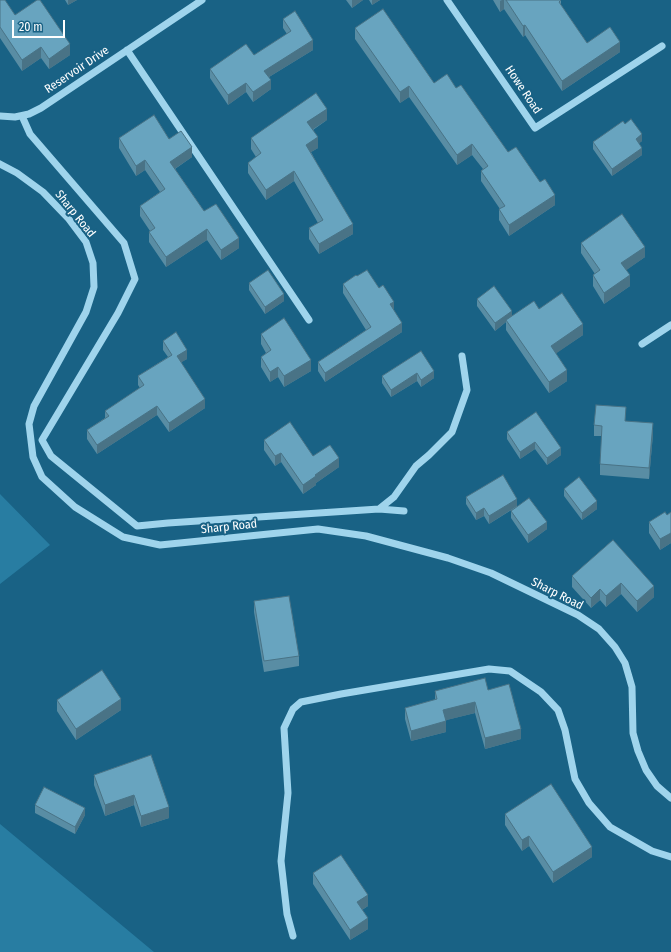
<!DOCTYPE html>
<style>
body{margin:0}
#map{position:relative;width:671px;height:952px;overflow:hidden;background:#196285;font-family:"Fira Sans Condensed",sans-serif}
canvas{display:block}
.scale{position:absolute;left:12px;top:20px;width:53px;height:18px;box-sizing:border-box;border:2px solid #fff;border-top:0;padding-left:5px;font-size:12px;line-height:14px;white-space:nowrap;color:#fff;-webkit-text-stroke:3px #196285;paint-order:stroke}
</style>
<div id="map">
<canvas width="671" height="952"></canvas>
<div class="scale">20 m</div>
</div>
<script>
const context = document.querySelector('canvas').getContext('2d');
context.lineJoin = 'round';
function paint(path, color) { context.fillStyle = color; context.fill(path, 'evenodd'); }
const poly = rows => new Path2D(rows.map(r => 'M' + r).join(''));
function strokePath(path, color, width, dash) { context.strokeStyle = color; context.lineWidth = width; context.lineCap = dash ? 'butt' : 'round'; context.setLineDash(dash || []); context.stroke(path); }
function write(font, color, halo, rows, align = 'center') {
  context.font = font + ' "Fira Sans Condensed",sans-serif'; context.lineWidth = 4; context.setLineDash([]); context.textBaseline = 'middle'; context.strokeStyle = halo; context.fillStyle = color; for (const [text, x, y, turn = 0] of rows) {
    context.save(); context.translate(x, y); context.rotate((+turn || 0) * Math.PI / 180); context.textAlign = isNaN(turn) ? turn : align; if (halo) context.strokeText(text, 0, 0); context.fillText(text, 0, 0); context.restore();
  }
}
paint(poly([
 [0,494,50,545,0,584],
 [0,824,154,952,0,952]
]), '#287da2');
strokePath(poly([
 [447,0,535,128,662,46],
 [127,50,309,320],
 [0,116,15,117,29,114,41,108,202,0],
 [22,116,30,134,124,243,135,279,118,313,42,440,51,456,137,526,168,523,379,509,394,497,416,466,429,455,452,432,467,390,462,356],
 [0,164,17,173,43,192,68,218,86,242,93,263,94,287,86,312,34,406,29,424,33,457,42,477,75,507,123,537,160,545,318,529,366,536,448,558,491,573,578,615,599,629,615,647,625,663,632,687,633,733,638,751,646,770,657,786,671,798],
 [642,344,671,325],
 [379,509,404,511],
 [293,936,287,914,281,861,288,793,284,728,293,709,301,702,341,694,489,669,510,671,541,692,558,710,565,730,575,779,589,803,610,827,652,851,671,857]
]), '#9fd4ec', 7);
paint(poly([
 [0,0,15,15,70,55,49,69,41,58,22,71,0,38],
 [65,0,77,0,68,5],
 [346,0,363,0,352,8],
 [369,0,380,0,372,5],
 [493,0,561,0,561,5,587,43,620,52,562,91,525,35,523,37,504,9,500,12],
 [283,19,313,50,269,77,271,89,253,102,246,92,228,105,210,78,210,69,254,55,287,34,283,28],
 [355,28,434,83,456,88,508,152,555,205,509,236,499,220,499,209,500,209,481,181,481,171,483,169,472,155,457,165,409,97,400,103,355,39],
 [327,120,313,130,318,148,311,152,353,234,319,254,309,239,309,228,318,223,294,181,266,200,248,173,248,163,256,157,251,149,251,138],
 [625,124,642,141,639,143,642,155,612,176,593,149,593,142],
 [119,138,169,139,192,157,175,169,204,211,239,248,221,260,207,240,166,267,149,242,149,232,150,231,140,216,140,206,160,192,145,170,136,176,119,148],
 [581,243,645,257,626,270,630,286,604,304,593,286,593,275,595,274,581,253],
 [357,276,379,288,394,311,402,332,325,382,318,371,318,362,366,330,343,293,343,284],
 [249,283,284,301,265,314,249,290],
 [477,299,512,316,539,309,583,335,556,353,567,381,549,393,506,330,506,322,495,331,477,306],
 [261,334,311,371,284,387,278,377,270,382,261,367,261,357,266,353,261,344],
 [163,341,187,359,181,362,205,408,169,432,157,415,97,454,87,439,87,430,105,418,105,411,140,388,138,385,138,376,168,357,163,350],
 [421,351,434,378,421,387,417,381,391,397,382,383,382,376],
 [536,412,561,455,547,465,535,449,520,459,507,439,507,432],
 [626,421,653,434,649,479,600,475,600,464,602,436,594,436,594,425],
 [264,440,313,456,339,467,316,483,316,485,303,494,281,462,275,466,264,450],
 [564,489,597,509,582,520,564,496],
 [466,497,517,506,547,529,528,543,511,518,511,511,513,509,489,524,484,516,476,520,466,504],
 [671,512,671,543,660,550,649,533,649,522,667,515],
 [613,540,654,597,637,612,621,594,606,607,600,600,591,608,572,587,572,576],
 [254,601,299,656,299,666,264,672,254,612],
 [488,690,521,739,485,749,475,713,446,720,446,732,411,741,405,719,405,708,435,700,435,691],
 [57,700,121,710,76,740,57,711],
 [151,755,169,818,141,827,134,805,105,816,94,785,94,775],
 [35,805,85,815,75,834,35,813],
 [505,814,592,857,553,883,529,846,522,851,505,825],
 [313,873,368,906,362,910,368,929,350,940,313,884]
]), '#598da4');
paint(poly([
 [68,0,77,0,68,5],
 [352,0,363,0,352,8],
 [372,0,380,0,372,5],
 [502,0,504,0,504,9,500,12,500,1],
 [525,25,525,35,523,37,523,26],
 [313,40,313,50,264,80,264,71],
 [620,42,620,52,562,91,562,81],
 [70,44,70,55,49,69,49,59],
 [41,47,41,58,22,71,22,60],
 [271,80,271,89,253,102,253,92],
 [246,83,246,92,228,105,228,95],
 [409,86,409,97,400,103,400,92],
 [327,109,327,120,307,133,307,122],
 [642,134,642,141,636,146,636,139],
 [318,137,318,148,306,155,306,145],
 [472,144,472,155,457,165,457,155],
 [192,147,192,157,170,172,170,162],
 [642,148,642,155,612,176,612,169],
 [145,160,145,170,136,176,136,166],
 [294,171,294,181,266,200,266,190],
 [555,195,555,205,509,236,509,225],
 [353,224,353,234,319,254,319,244],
 [207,229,207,240,166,267,166,257],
 [239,238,239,248,221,260,221,250],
 [645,247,645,257,621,274,621,263],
 [630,275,630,286,604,304,604,293],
 [284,294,284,301,265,314,265,307],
 [394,302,394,311,390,304],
 [512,311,512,318,506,320,506,322,495,331,495,323],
 [402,323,402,332,325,382,325,373],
 [583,324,583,335,551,357,551,346],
 [187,350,187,359,177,365,177,356],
 [311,360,311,371,284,387,284,376],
 [278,367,278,377,270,382,270,372],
 [567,370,567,381,549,393,549,382],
 [434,371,434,378,421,387,421,380],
 [417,373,417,381,391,397,391,390],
 [205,399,205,408,169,432,169,423],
 [157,406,157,415,97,454,97,445],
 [653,423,653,434,649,479,649,468],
 [535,442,535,449,520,459,520,452],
 [561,448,561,455,547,465,547,458],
 [281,453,281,462,275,466,275,456],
 [339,458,339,467,316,483,316,485,303,494,303,485,315,475],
 [517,499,517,506,489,524,489,516],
 [597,501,597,509,582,520,582,513],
 [484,508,484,516,476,520,476,513],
 [547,522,547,529,528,543,528,535],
 [671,533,671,543,660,550,660,539],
 [621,583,621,594,606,607,606,596],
 [654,586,654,597,637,612,637,601],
 [600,589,600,600,591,608,591,598],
 [121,699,121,710,76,740,76,729],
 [475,702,475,713,443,721,443,710],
 [446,721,446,732,411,741,411,731],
 [521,729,521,739,485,749,485,738],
 [134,795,134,805,105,816,105,805],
 [169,807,169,818,141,827,141,816],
 [85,808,85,815,75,834,75,827],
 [529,836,529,846,522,851,522,840],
 [592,847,592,857,553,883,553,872],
 [368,895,368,906,357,913,357,902],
 [368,918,368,929,350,940,350,930]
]), '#497386');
const building = poly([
 [0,0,5,0,15,15,37,0,40,0,70,44,49,59,41,47,22,60,0,27,0,0],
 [506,0,561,0,559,2,587,43,610,27,620,42,562,81,525,25,523,26,506,0],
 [383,9,434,83,447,74,456,88,461,85,508,152,516,147,540,182,545,179,555,195,509,225,499,209,505,206,481,171,488,166,472,144,457,155,409,86,400,92,355,28,383,9],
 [295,11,313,40,264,71,271,80,253,92,246,83,228,95,210,69,246,44,254,55,291,31,283,19,295,11],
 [316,93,327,109,307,122,318,137,306,145,353,224,319,244,309,228,323,220,294,171,266,190,248,163,261,153,251,138,316,93],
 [154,115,169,139,181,131,192,147,170,162,204,211,216,204,239,238,221,250,207,229,166,257,149,232,155,228,140,206,165,189,145,160,136,166,119,138,154,115],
 [631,119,642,134,636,139,642,148,612,169,593,142,623,121,625,124,631,119],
 [622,214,645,247,621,263,630,275,604,293,593,275,600,270,581,243,622,214],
 [268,270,284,294,265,307,249,283,268,270],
 [367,270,379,288,383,285,394,302,390,304,402,323,325,373,318,362,371,327,343,284,356,275,357,276,367,270],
 [494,286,512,311,495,323,477,299,494,286],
 [562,293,583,324,551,346,567,370,549,382,506,320,534,301,539,309,562,293],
 [284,318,311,360,284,376,278,367,270,372,261,357,271,350,261,334,284,318],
 [176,332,187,350,177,356,205,399,169,423,157,406,97,445,87,430,109,416,105,411,144,385,138,376,172,355,163,341,176,332],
 [421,351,434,371,421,380,417,373,391,390,382,376,421,351],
 [596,405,626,407,625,421,653,423,649,468,600,464,602,426,594,425,596,405],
 [536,412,561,448,547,458,535,442,520,452,507,432,536,412],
 [290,422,313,456,330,445,339,458,315,475,316,476,303,485,281,453,275,456,264,440,290,422],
 [503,475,517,499,489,516,484,508,476,513,466,497,503,475],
 [579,477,597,501,582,513,564,489,579,477],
 [529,498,547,522,528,535,511,511,529,498],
 [665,512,667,515,671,512,671,533,660,539,649,522,665,512],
 [613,540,654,586,637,601,621,583,606,596,600,589,591,598,572,576,613,540],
 [289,596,299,656,264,661,254,601,289,596],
 [102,670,121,699,76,729,57,700,102,670],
 [485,678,488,690,509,684,521,729,485,738,475,702,443,710,446,721,411,731,405,708,437,699,435,691,485,678],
 [151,755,169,807,141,816,134,795,105,805,94,775,151,755],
 [551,784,592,847,553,872,529,836,522,840,505,814,551,784],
 [44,787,85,808,75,827,35,805,44,787],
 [341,855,368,895,357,902,368,918,350,930,313,873,341,855]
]);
paint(building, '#68a4bf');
strokePath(building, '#497386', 1);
write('12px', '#fff', '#196285', [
 ["Reservoir Drive",77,70,-34],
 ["Howe Road",523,90,56],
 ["Sharp Road",75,214,51],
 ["Sharp Road",229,527,-6],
 ["Sharp Road",557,594,27]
]);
</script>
